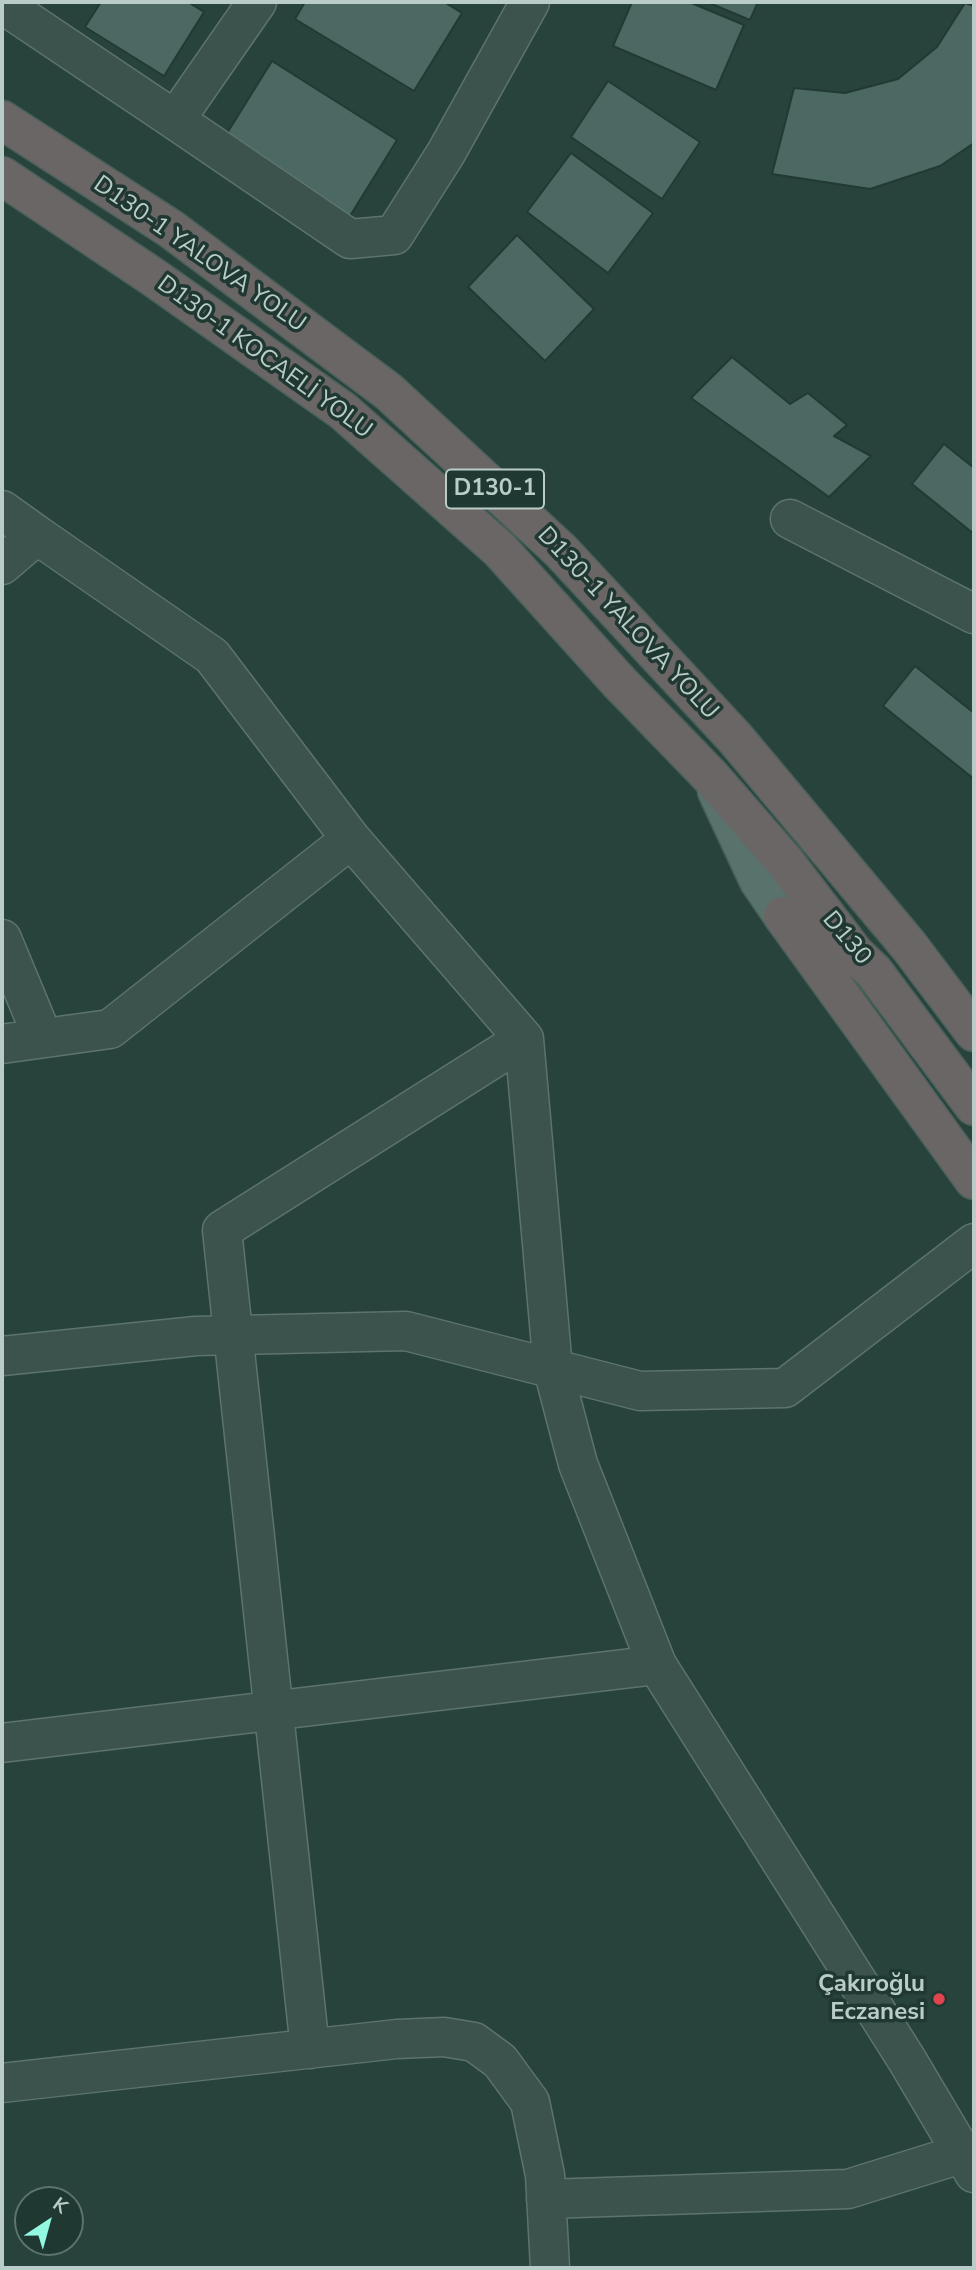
<!DOCTYPE html>
<meta charset="utf-8">
<style>
body{margin:0}
#map{position:relative;width:976px;height:2270px;overflow:hidden;background:#27433c;font-family:"Nunito Sans",sans-serif}
canvas{display:block}
.frame{position:absolute;inset:0;border:4px solid #b9ccc8;pointer-events:none}
.north{position:absolute;left:14px;top:2186px;width:70px;height:70px;box-sizing:border-box;background:#203832;border:2px solid #5d736e;border-radius:50%;rotate:36deg;font-size:19px;font-weight:700;line-height:28px;text-align:center;color:#b9ccc8}
.north::after{content:'';display:block;margin:auto;width:24px;height:32px;background:#93f8e1;clip-path:polygon(50% 0,100% 100%,50% 72%,0 100%)}
</style>
<div id="map">
<canvas width="976" height="2270"></canvas>
<div class="frame"></div>
<div class="north">K</div>
</div>
<script>
const context = document.querySelector('canvas').getContext('2d');
context.lineJoin = 'round';
function paint(path, color) { context.fillStyle = color; context.fill(path, 'evenodd'); }
const poly = rows => new Path2D(rows.map(r => 'M' + r).join(''));
function strokePath(path, color, width, dash) { context.strokeStyle = color; context.lineWidth = width; context.lineCap = dash ? 'butt' : 'round'; context.setLineDash(dash || []); context.stroke(path); }
function write(font, color, halo, rows, align = 'center') {
  context.font = font + ' "Nunito Sans",sans-serif'; context.lineWidth = 7; context.setLineDash([]); context.textBaseline = 'middle'; context.strokeStyle = halo; context.fillStyle = color; for (const [text, x, y, turn = 0] of rows) {
    context.save(); context.translate(x, y); context.rotate((+turn || 0) * Math.PI / 180); context.textAlign = isNaN(turn) ? turn : align; if (halo) context.strokeText(text, 0, 0); context.fillText(text, 0, 0); context.restore();
  }
}
const building = poly([
 [101,2,188,2,204,12,164,76,85,27,101,2],
 [305,2,444,2,462,13,414,91,295,19,305,2],
 [632,2,689,2,744,25,716,90,613,46,632,2],
 [707,2,758,2,750,20,707,2],
 [965,3,974,6,974,143,940,166,870,189,772,174,794,88,845,93,898,79,937,47,965,3],
 [272,61,397,140,350,216,224,138,272,61],
 [608,81,700,142,662,199,571,137,608,81],
 [571,153,653,213,608,273,527,212,571,153],
 [517,235,594,309,545,361,468,287,517,235],
 [732,357,790,404,808,393,847,425,834,436,871,456,829,497,691,398,732,357],
 [944,444,974,468,974,534,912,484,944,444],
 [915,666,974,713,974,779,883,706,915,666]
]);
paint(building, '#4b6962');
strokePath(building, '#223a34', 2);
const minor = poly([
 [5,2,8,8,175,120,257,2],
 [175,120,350,239,394,235,446,153,530,2],
 [2,510,37,535],
 [790,519,974,614],
 [2,565,37,535,212,656,351,839,524,1039,553,1369],
 [2,939,43,1038],
 [2,1044,110,1029,351,839],
 [2,1743,657,1665],
 [310,2049,222,1230,524,1039],
 [2,2083,397,2039,444,2037,474,2042,500,2061,530,2102,545,2175,550,2268],
 [546,2199,848,2189,964,2153]
]);
const tertiary = poly([
 [2,1356,196,1336,406,1331,640,1391,785,1388,974,1243],
 [553,1369,578,1464,657,1665,907,2060,974,2173]
]);
const primary = poly([
 [717,791,759,881,783,916]
]);
const trunk = poly([
 [2,120,171,229,389,392,561,551,735,738,909,946,974,1032],
 [2,176,153,277,343,411,500,550,619,682,711,777,785,862,855,954,874,972,974,1106],
 [783,916,974,1180]
]);
strokePath(minor, '#5d736d', 41);
strokePath(tertiary, '#5d736d', 41);
strokePath(primary, '#485f59', 41);
strokePath(trunk, '#49605a', 41);
strokePath(minor, '#3c534d', 38);
strokePath(tertiary, '#3c534d', 38);
strokePath(primary, '#5a726c', 38);
strokePath(trunk, '#6a6666', 38);
for (const [x, y, r, color] of [
 [939,1999,7,"#e0444e"]
]) { const dot = new Path2D(); dot.arc(x, y, r, 0, 2 * Math.PI); context.fillStyle = color; context.fill(dot); strokePath(dot, '#203832', 2.5); }
for (const [x, y, w] of [
 [495,489,98]
]) { const box = new Path2D(); box.roundRect(x - w / 2, y - 19.5, w, 39, 5); context.fillStyle = '#203832'; context.fill(box); strokePath(box, '#b9ccc8', 2); }
write('bold 23px', '#b9ccc8', null, [
 ["D130-1",495,489]
]);
write('24px', '#b9ccc8', '#203832', [
 ["D130-1 YALOVA YOLU",199,255,35],
 ["D130-1 KOCAELİ YOLU",264,358,36],
 ["D130-1 YALOVA YOLU",627,624,47],
 ["D130",846,939,50]
]);
write('bold 24px', '#b9ccc8', '#203832', [
 ["Çakıroğlu",925,1985],
 ["Eczanesi",925,2013]
], 'right');
</script>
